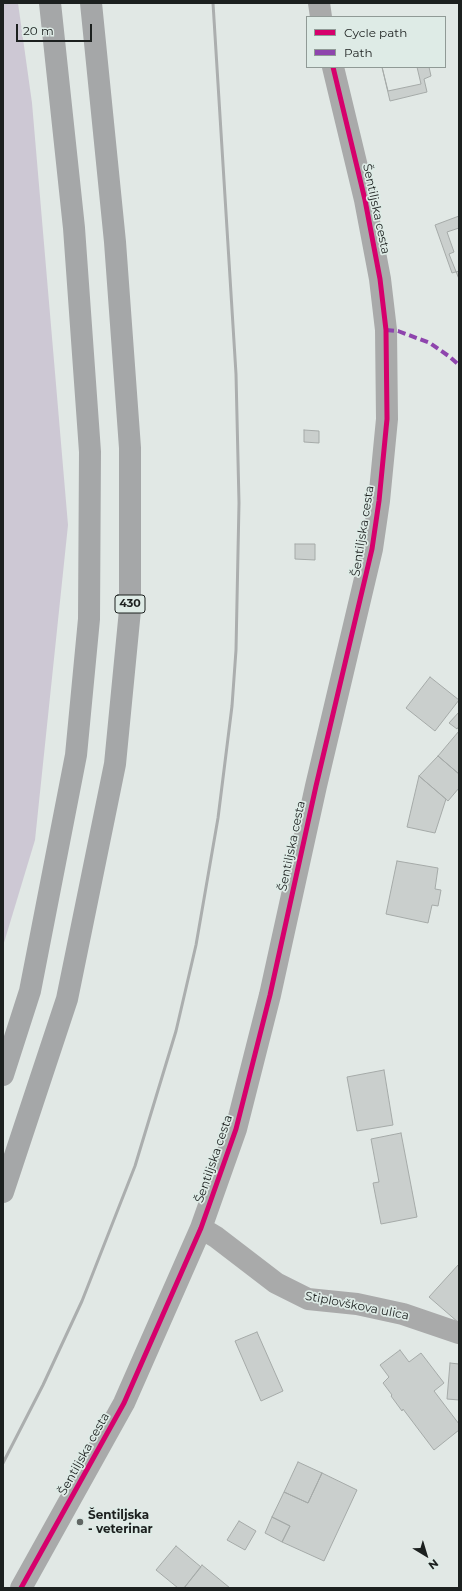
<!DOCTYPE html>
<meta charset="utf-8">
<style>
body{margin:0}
#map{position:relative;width:462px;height:1591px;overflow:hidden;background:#e1e8e5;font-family:Montserrat,sans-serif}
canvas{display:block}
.frame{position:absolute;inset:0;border:4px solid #1c201f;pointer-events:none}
.legend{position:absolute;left:306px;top:16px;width:140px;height:52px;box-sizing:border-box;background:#deebe6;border:1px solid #909a96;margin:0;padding:5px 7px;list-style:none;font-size:12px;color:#1c201f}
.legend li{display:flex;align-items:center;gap:8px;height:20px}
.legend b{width:20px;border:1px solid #909a96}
.north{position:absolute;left:406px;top:1535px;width:40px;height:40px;-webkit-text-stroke:3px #deebe6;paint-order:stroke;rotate:142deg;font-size:11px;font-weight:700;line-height:16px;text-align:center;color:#1c201f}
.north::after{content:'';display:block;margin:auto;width:14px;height:18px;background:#1c201f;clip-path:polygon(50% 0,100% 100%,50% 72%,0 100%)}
.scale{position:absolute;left:16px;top:24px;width:76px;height:18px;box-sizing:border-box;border:2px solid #1c201f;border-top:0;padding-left:5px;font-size:12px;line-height:14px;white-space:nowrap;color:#1c201f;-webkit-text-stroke:3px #deebe6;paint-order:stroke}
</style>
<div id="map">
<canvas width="462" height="1591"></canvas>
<div class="frame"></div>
<ul class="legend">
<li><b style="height:5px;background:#d6006c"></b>Cycle path</li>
<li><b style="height:5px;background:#8e44ad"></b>Path</li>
</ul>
<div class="north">N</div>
<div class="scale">20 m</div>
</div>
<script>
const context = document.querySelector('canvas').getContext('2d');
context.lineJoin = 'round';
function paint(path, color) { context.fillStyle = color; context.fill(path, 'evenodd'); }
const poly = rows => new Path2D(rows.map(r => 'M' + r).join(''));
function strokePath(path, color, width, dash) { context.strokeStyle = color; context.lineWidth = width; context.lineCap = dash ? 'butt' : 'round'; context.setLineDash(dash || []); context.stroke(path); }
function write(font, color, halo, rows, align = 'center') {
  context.font = font + ' Montserrat,sans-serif'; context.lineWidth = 3.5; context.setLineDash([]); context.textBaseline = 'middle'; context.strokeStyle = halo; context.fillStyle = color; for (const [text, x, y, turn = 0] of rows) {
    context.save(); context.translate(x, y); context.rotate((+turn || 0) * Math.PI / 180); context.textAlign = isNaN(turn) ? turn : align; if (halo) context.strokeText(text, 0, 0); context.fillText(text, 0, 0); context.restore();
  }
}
paint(poly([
 [3,3,18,3,32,103,68,525,35,840,3,946]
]), '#cdc8d4');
const building = poly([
 [382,67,429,67,431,76,424,79,427,92,390,101,382,67],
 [382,67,417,67,421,84,388,91,382,67],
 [459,216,459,271,452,273,435,225,459,216],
 [459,228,459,279,449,254,454,252,447,232,459,228],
 [304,430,319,431,319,443,304,442,304,430],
 [295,544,315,544,315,560,295,559,295,544],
 [430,677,459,700,435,731,406,708,430,677],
 [459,712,459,726,457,729,449,723,459,712],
 [459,731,459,774,438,756,459,731],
 [438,756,459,774,459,788,448,801,419,776,438,756],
 [419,776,446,799,435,833,407,827,419,776],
 [397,861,438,868,435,889,441,890,438,906,432,905,428,923,386,914,397,861],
 [384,1070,393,1125,357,1131,347,1077,384,1070],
 [401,1133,417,1217,381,1224,373,1183,379,1182,371,1139,401,1133],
 [459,1264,459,1323,429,1297,459,1264],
 [257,1332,283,1391,261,1401,235,1341,257,1332],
 [400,1350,409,1362,421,1353,444,1383,434,1391,459,1424,459,1430,434,1450,403,1409,402,1411,391,1396,392,1395,383,1383,389,1377,380,1365,400,1350],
 [450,1363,459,1364,459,1400,447,1399,450,1363],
 [298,1462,322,1473,308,1503,284,1492,298,1462],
 [322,1473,357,1490,324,1561,282,1542,290,1526,272,1517,284,1492,308,1503,322,1473],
 [272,1517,290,1526,282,1542,265,1533,272,1517],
 [239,1521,256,1531,245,1550,227,1540,239,1521],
 [176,1546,201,1567,184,1588,178,1588,156,1570,176,1546],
 [202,1565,230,1588,184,1588,202,1565]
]);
paint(building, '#cacfcd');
strokePath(building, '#a5aaa8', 1);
strokePath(poly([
 [319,3,321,17],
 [201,1228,216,1237,276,1283,308,1299,357,1304,403,1314,459,1333],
 [21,1588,124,1403,201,1228,236,1129,270,995,316,786,372,549,379,501,387,419,386,330,380,279,365,200,333,67]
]), '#a9aaaa', 22);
strokePath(poly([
 [3,1075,30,991,76,755,89,619,90,452,74,228,50,3],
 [3,1192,67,999,115,764,130,610,130,448,115,242,91,3]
]), '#a5a7a8', 22);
strokePath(poly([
 [3,1463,43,1385,82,1301,135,1166,176,1031,196,945,218,818,232,706,236,650,239,503,236,374,213,3]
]), '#abaeae', 3);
strokePath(poly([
 [386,330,398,331,430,343,450,357,459,365]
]), '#8e44ad', 4, [8, 4]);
strokePath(poly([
 [21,1588,124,1403,201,1228,236,1129,270,995,316,786,372,549,379,501,387,419,386,330,380,279,365,200,333,67]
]), '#d6006c', 5);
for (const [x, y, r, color] of [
 [80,1522,4,"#616664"]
]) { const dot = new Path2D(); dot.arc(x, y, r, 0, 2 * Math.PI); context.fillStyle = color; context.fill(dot); strokePath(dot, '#deebe6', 1.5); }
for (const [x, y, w] of [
 [130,604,30]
]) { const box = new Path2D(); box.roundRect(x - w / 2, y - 9, w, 18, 3); context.fillStyle = '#deebe6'; context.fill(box); strokePath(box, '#1c201f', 1); }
write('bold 11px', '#1c201f', null, [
 ["430",130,604]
]);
write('12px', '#1c201f', '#deebe6', [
 ["Šentiljska cesta",376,209,78],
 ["Šentiljska cesta",363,531,-81],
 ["Šentiljska cesta",292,846,-78],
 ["Šentiljska cesta",214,1159,-71],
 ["Stiplovškova ulica",357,1306,11],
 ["Šentiljska cesta",84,1454,-61]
]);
write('bold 12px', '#1c201f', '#deebe6', [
 ["Šentiljska",88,1515],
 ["- veterinar",88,1529]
], 'left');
</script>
